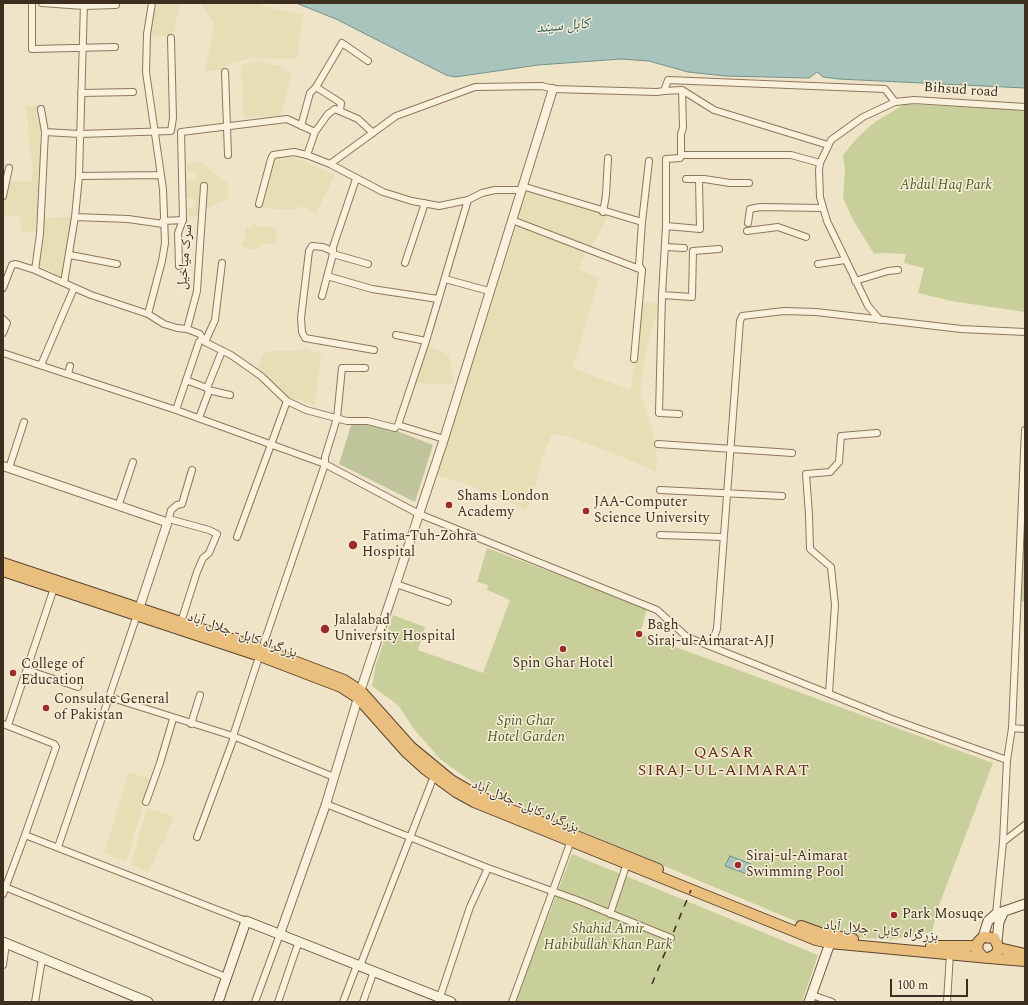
<!DOCTYPE html>
<meta charset="utf-8">
<style>
body{margin:0}
#map{position:relative;width:1028px;height:1005px;overflow:hidden;background:#f0e4c8;font-family:Spectral,serif}
canvas{display:block}
.frame{position:absolute;inset:0;border:4px solid #3d2e20;pointer-events:none}
.scale{position:absolute;left:890px;top:979px;width:78px;height:18px;box-sizing:border-box;border:2px solid #3d2e20;border-top:0;padding-left:5px;font-size:12px;line-height:14px;white-space:nowrap;color:#3d2e20;-webkit-text-stroke:3px #f7eed8;paint-order:stroke}
</style>
<div id="map">
<canvas width="1028" height="1005"></canvas>
<div class="frame"></div>
<div class="scale">100 m</div>
</div>
<script>
const context = document.querySelector('canvas').getContext('2d');
context.lineJoin = 'round';
function paint(path, color) { context.fillStyle = color; context.fill(path, 'evenodd'); }
const poly = rows => new Path2D(rows.map(r => 'M' + r).join(''));
function strokePath(path, color, width, dash) { context.strokeStyle = color; context.lineWidth = width; context.lineCap = dash ? 'butt' : 'round'; context.setLineDash(dash || []); context.stroke(path); }
function write(font, color, halo, rows, align = 'center') {
  context.font = font + ' Spectral,"Noto Naskh Arabic",serif'; context.lineWidth = 3; context.setLineDash([]); context.textBaseline = 'middle'; context.strokeStyle = halo; context.fillStyle = color; for (const [text, x, y, turn = 0] of rows) {
    context.save(); context.translate(x, y); context.rotate((+turn || 0) * Math.PI / 180); context.textAlign = isNaN(turn) ? turn : align; if (halo) context.strokeText(text, 0, 0); context.fillText(text, 0, 0); context.restore();
  }
}
paint(poly([
 [153,3,180,3,173,36,146,37],
 [200,3,257,3,263,6,303,15,297,59,251,58,232,63,222,69,205,72,214,24],
 [253,61,280,66,292,75,280,116,244,117,241,66],
 [25,106,39,106,41,172,36,232,22,232,20,216,3,216,3,198,7,181,32,181,33,165,29,147,28,119],
 [287,155,335,175,316,213,304,206,292,210,259,208,272,158],
 [199,161,228,184,229,198,202,211,200,216,188,217,188,208,194,207,196,200,184,197,184,181,196,180,195,172,187,171,187,165],
 [527,190,609,214,592,247,518,218],
 [72,217,61,277,39,265,43,218],
 [253,222,256,223,256,226,277,228,276,244,261,244,260,248,251,250,241,245,246,235,245,228,251,227],
 [517,226,586,252,578,269,599,278,573,368,630,390,638,346,640,302,659,304,644,359,640,393,654,435,657,462,656,472,623,457,570,437,552,434,542,458,533,496,526,511,515,504,464,483,436,475],
 [426,345,449,355,454,384,413,383],
 [305,347,311,351,321,353,315,405,283,395,257,371,262,356,268,351,301,351],
 [129,772,151,779,126,862,104,853],
 [147,808,173,816,164,843,161,843,149,872,131,865]
]), '#e6deb5');
paint(poly([
 [905,104,1025,110,1025,312,951,301,918,293,924,268,904,263,906,254,884,253,874,254,853,220,843,198,845,170,843,155,857,138,875,122],
 [1022,530,1025,530,1025,602,1021,602],
 [487,548,647,608,640,634,993,763,938,908,932,932,889,940,856,937,807,926,500,797,472,782,440,759,414,729,398,705,372,686,376,664,393,615,425,627,418,650,483,673,510,600,487,590,488,585,477,582],
 [572,854,818,955,802,1002,515,1002]
]), '#c9cf9b');
paint(poly([
 [352,422,379,424,433,445,415,502,339,464]
]), '#bfc49a');
const water = poly([
 [296,3,1025,3,1025,88,839,79,823,77,817,72,809,78,726,76,688,72,649,61,621,59,538,65,455,77,446,75,336,19,296,3],
 [730,856,751,864,747,874,725,866,730,856]
]);
paint(water, '#a9c4bc');
strokePath(water, '#6f938a', 1);
const minor = poly([
 [32,3,32,49,115,47],
 [42,3,84,6,116,5],
 [225,72,228,155],
 [316,87,341,103,340,110],
 [682,90,683,128,681,134,681,155,791,155,820,163],
 [664,91,682,90,714,110,828,145],
 [81,93,133,92],
 [895,102,914,100,1025,107],
 [301,126,310,93,316,87,342,43,368,61],
 [45,132,80,134,171,131,173,118,171,38],
 [373,133,358,119,335,109,328,114,315,132,307,155,330,164,383,192,412,201,439,206,468,200,482,193,495,190,521,190],
 [330,164,396,116,475,87,542,86,553,89,657,92,664,91,668,80,885,89,895,102,863,117,831,140,820,163,819,170,820,197,827,221,868,306,880,320],
 [79,176,161,175],
 [686,179,704,179,730,183,749,183],
 [522,186,642,222],
 [3,196,9,168],
 [259,204,271,159,273,155,294,152,307,155],
 [603,212,606,195,608,158],
 [75,217,128,219,163,224],
 [183,220,181,132,287,119,315,132],
 [512,220,642,270],
 [163,221,183,220,178,233,179,266],
 [748,223,750,209,760,207,823,208],
 [666,226,700,229,699,179],
 [747,231,778,227,806,237],
 [665,247,684,248],
 [332,251,323,247,312,246,309,251,301,318,302,332,305,338,374,350],
 [333,254,368,264],
 [70,255,117,264],
 [405,263,425,203],
 [818,264,845,260],
 [35,270,40,234,45,132,41,109],
 [327,276,372,289,438,299],
 [445,279,489,291],
 [855,281,888,271,898,270],
 [64,283,75,217,79,176,84,3],
 [3,288,12,265,16,264,35,270,91,295,148,314,164,324,177,328,187,329,200,334,205,342,231,355,261,376,287,401,306,410,347,421,368,421,395,428,398,425,444,439],
 [662,295,692,297,693,251,719,249],
 [322,296,333,254,333,247,356,179],
 [148,314,162,261,165,243,163,189,146,72,147,34,152,3],
 [3,319,7,323,3,333],
 [187,329,197,291,204,186],
 [396,335,426,341],
 [205,342,215,320,222,263],
 [3,353,176,410,325,464,419,514,657,610,687,637,892,719,1007,760,1003,842,996,914],
 [634,359,642,270,639,265,642,222,649,161],
 [41,365,74,288],
 [68,374,70,366],
 [186,380,207,388],
 [208,390,230,395],
 [176,410,199,342,202,339],
 [679,414,659,413,662,295,666,226,666,159,680,158,681,155],
 [199,418,209,391,207,388,222,351],
 [398,425,426,341,468,200],
 [658,444,792,453],
 [9,468,24,422],
 [660,490,782,496],
 [119,504,133,462],
 [169,519,209,530,217,534,209,553,203,558,197,572,181,622],
 [168,522,171,510,177,505,182,504,192,470],
 [660,535,723,537],
 [237,537,287,401],
 [396,584,448,602],
 [711,645,717,629,740,321,742,316,784,311,816,312,961,329,1025,332],
 [27,670,78,687],
 [829,693,835,605,831,567,810,549,809,515,806,474,830,472,839,462,841,436,877,433],
 [109,697,233,736,334,777],
 [3,724,54,744,56,747,25,835,3,894],
 [191,724,200,695],
 [8,725,54,588],
 [1012,728,1025,430],
 [1007,760,1012,728,1025,729],
 [146,802,160,763,173,719],
 [326,804,488,868,577,900,671,938],
 [25,835,246,921],
 [197,837,233,740,233,736,257,663,325,464,325,457,337,418,342,368,365,368],
 [1003,842,1025,825],
 [58,847,137,615],
 [5,887,226,977],
 [610,914,625,869],
 [3,965,6,944],
 [360,966,432,781],
 [812,995,832,1002],
 [440,997,470,907,488,868],
 [35,1002,42,959],
 [255,1002,280,934],
 [278,1002,299,941],
 [343,1002,357,965],
 [363,1002,374,971],
 [512,1002,572,838],
 [947,1002,950,954]
]);
const tertiary = poly([
 [3,466,166,522,167,524,139,609],
 [280,934,326,804,358,698,444,439,553,89]
]);
const secondary = poly([
 [983,937,988,921,996,914,1025,904],
 [997,941,999,922,1004,911],
 [3,942,148,1002],
 [218,1002,246,921,451,1002],
 [809,1002,830,943]
]);
const trunk = poly([
 [3,563,262,649,344,680,361,691,411,747,451,780,477,795,502,806,658,869],
 [3,571,260,656,341,687,358,698,406,752,426,770,456,792,474,802,816,940,830,943,989,958,996,954,999,948,994,938,983,937,978,942,977,950,982,956],
 [801,926,823,934,853,939],
 [931,946,977,946],
 [999,948,1025,954],
 [989,958,1025,961]
]);
strokePath(minor, '#8d765c', 8);
strokePath(tertiary, '#8d765c', 10);
strokePath(secondary, '#6f573f', 11);
strokePath(trunk, '#5b4430', 12);
strokePath(minor, '#faf1dc', 6);
strokePath(tertiary, '#faf1dc', 8);
strokePath(secondary, '#faf1dc', 9);
strokePath(trunk, '#eabe7c', 10);
strokePath(poly([
 [652,984,691,890]
]), '#3d2e20', 1.5, [7, 7]);
for (const [x, y, r, color] of [
 [449,505,4,"#9e2a2b"],
 [586,511,4,"#9e2a2b"],
 [353,545,5,"#9e2a2b"],
 [325,629,5,"#9e2a2b"],
 [639,634,4,"#9e2a2b"],
 [563,649,4,"#9e2a2b"],
 [13,673,4,"#9e2a2b"],
 [46,708,4,"#9e2a2b"],
 [738,865,4,"#9e2a2b"],
 [894,915,4,"#9e2a2b"]
]) { const dot = new Path2D(); dot.arc(x, y, r, 0, 2 * Math.PI); context.fillStyle = color; context.fill(dot); strokePath(dot, '#f7eed8', 1.5); }
write('14px', '#3d2e20', '#f7eed8', [
 ["Bihsud road",961,91,4],
 ["سرک میاخیل",186,257,-85],
 ["بزرگراه کابل- جلال آباد",242,636,19],
 ["بزرگراه کابل- جلال آباد",525,807,23],
 ["بزرگراه کابل- جلال آباد",881,932,6]
]);
write('italic 14px', '#4d5a26', '#f7eed8', [
 ["Abdul Haq Park",946,186],
 ["Spin Ghar",526,722],
 ["Hotel Garden",526,738],
 ["Shahid Amir",608,930],
 ["Habibullah Khan Park",608,946]
]);
write('14px', '#3d2e20', '#f7eed8', [
 ["Shams London",457,497],
 ["Academy",457,513],
 ["JAA-Computer",594,503],
 ["Science University",594,519],
 ["Fatima-Tuh-Zohra",362,537],
 ["Hospital",362,553],
 ["Jalalabad",334,621],
 ["University Hospital",334,637],
 ["Bagh",647,626],
 ["Siraj-ul-Aimarat-AJJ",647,642],
 ["Spin Ghar Hotel",563,664,"center"],
 ["College of",21,665],
 ["Education",21,681],
 ["Consulate General",54,700],
 ["of Pakistan",54,716],
 ["Siraj-ul-Aimarat",746,857],
 ["Swimming Pool",746,873],
 ["Park Mosuqe",902,915]
], 'left');
write('italic 15px', '#2f5d5a', '#f7eed8', [
 ["کابل سيند",563,27,-5]
]);
context.letterSpacing = '1px';
write('16px', '#6b2e1e', '#f7eed8', [
 ["QASAR",724,754],
 ["SIRAJ-UL-AIMARAT",724,772]
]);
context.letterSpacing = '0px';
</script>
